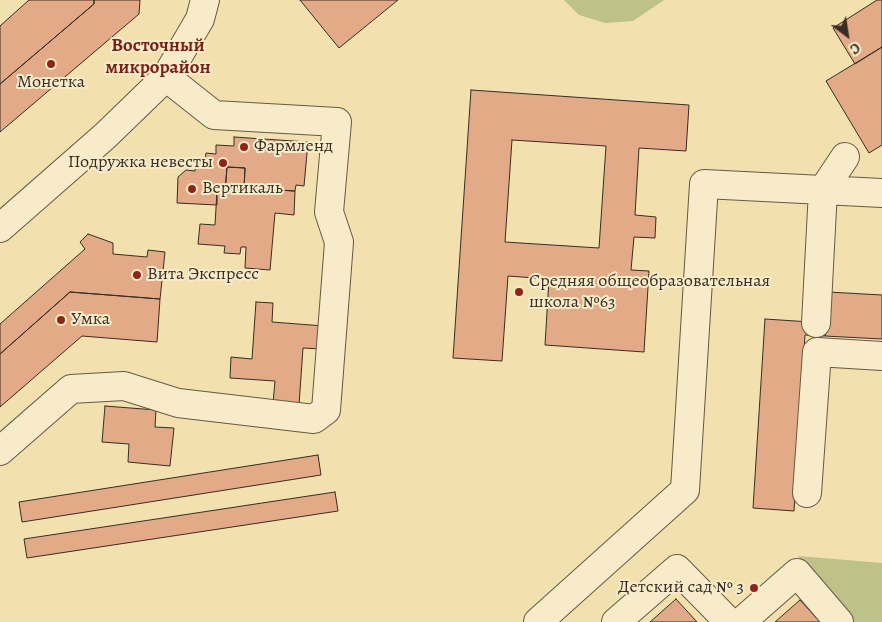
<!DOCTYPE html>
<meta charset="utf-8">
<style>
body{margin:0}
#map{position:relative;width:882px;height:622px;overflow:hidden;background:#f2e0ae;font-family:Alegreya,serif}
canvas{display:block}
.north{position:absolute;left:822px;top:10px;width:50px;height:50px;-webkit-text-stroke:4px #f7ebca;paint-order:stroke;rotate:149deg;font-size:14px;font-weight:700;line-height:20px;text-align:center;color:#382d24}
.north::after{content:'';display:block;margin:auto;width:18px;height:22px;background:#382d24;clip-path:polygon(50% 0,100% 100%,50% 72%,0 100%)}
</style>
<div id="map">
<canvas width="882" height="622"></canvas>
<div class="north">С</div>
</div>
<script>
const context = document.querySelector('canvas').getContext('2d');
context.lineJoin = 'round';
function paint(path, color) { context.fillStyle = color; context.fill(path, 'evenodd'); }
const poly = rows => new Path2D(rows.map(r => 'M' + r).join(''));
function strokePath(path, color, width, dash) { context.strokeStyle = color; context.lineWidth = width; context.lineCap = dash ? 'butt' : 'round'; context.setLineDash(dash || []); context.stroke(path); }
function write(font, color, halo, rows, align = 'center') {
  context.font = font + ' Alegreya,serif'; context.lineWidth = 4; context.setLineDash([]); context.textBaseline = 'middle'; context.strokeStyle = halo; context.fillStyle = color; for (const [text, x, y, turn = 0] of rows) {
    context.save(); context.translate(x, y); context.rotate((+turn || 0) * Math.PI / 180); context.textAlign = isNaN(turn) ? turn : align; if (halo) context.strokeText(text, 0, 0); context.fillText(text, 0, 0); context.restore();
  }
}
paint(poly([
 [564,0,664,0,633,21,605,23,579,15],
 [798,556,882,563,882,622,850,622]
]), '#bec188');
const building = poly([
 [29,0,94,0,94,4,0,84,0,26,29,0],
 [94,0,140,0,139,14,0,132,0,84,94,4,94,0],
 [300,0,398,0,339,48,300,0],
 [877,0,882,0,882,47,855,64,833,28,877,0],
 [882,47,882,145,869,153,826,81,882,47],
 [471,90,689,105,686,151,639,148,635,215,656,217,655,238,634,237,631,270,649,271,644,352,545,345,549,279,508,276,502,361,453,358,471,90],
 [512,140,606,146,599,248,505,242,512,140],
 [234,137,308,142,304,186,296,185,295,191,244,188,245,168,227,167,225,192,217,191,217,205,177,203,178,177,186,170,195,171,196,160,205,161,206,153,216,154,216,145,234,146,234,137],
 [227,167,245,168,244,188,295,191,294,215,275,213,270,270,245,268,246,247,241,247,240,254,224,253,225,246,198,244,200,224,215,225,217,191,225,192,227,167],
 [88,234,113,243,113,254,147,257,148,250,165,252,160,299,70,292,0,354,0,324,85,249,80,242,88,234],
 [70,292,160,299,157,342,82,336,0,407,0,354,70,292],
 [828,292,882,295,882,339,825,336,828,292],
 [256,302,273,303,272,322,324,326,322,349,303,348,299,405,273,403,275,381,230,378,231,357,252,359,256,302],
 [765,319,826,323,825,336,805,335,794,511,753,508,765,319],
 [105,406,156,410,155,427,174,428,170,466,128,462,129,444,102,442,105,406],
 [318,455,321,475,22,522,19,502,318,455],
 [335,492,338,511,27,558,24,539,335,492],
 [676,599,697,622,650,622,676,599],
 [800,600,820,622,775,622,800,600]
]);
paint(building, '#e2aa87');
strokePath(building, '#382d24', 1);
const minor = poly([
 [0,228,105,136,166,77,200,19,205,0],
 [816,323,823,190,845,157],
 [0,451,71,389,124,386,178,403,314,419,326,410,339,242,329,212,337,122,214,115,166,77],
 [807,493,817,352,882,356],
 [538,622,685,490,704,184,882,193],
 [616,622,677,569,729,622],
 [741,622,797,573,839,622]
]);
strokePath(minor, '#665a46', 30);
strokePath(minor, '#f7ebca', 28);
for (const [x, y, r, color] of [
 [51,64,5,"#8f2418"],
 [244,147,5,"#8f2418"],
 [223,163,5,"#8f2418"],
 [192,189,5,"#8f2418"],
 [137,275,5,"#8f2418"],
 [519,292,5,"#8f2418"],
 [61,320,5,"#8f2418"],
 [754,588,5,"#8f2418"]
]) { const dot = new Path2D(); dot.arc(x, y, r, 0, 2 * Math.PI); context.fillStyle = color; context.fill(dot); strokePath(dot, '#f7ebca', 2); }
write('18px', '#382d24', '#f7ebca', [
 ["Монетка",51,83,"center"],
 ["Фармленд",254,147],
 ["Подружка невесты",213,163,"right"],
 ["Вертикаль",202,189],
 ["Вита Экспресс",147,275],
 ["Средняя общеобразовательная",529,282],
 ["школа №63",529,303],
 ["Умка",71,320],
 ["Детский сад № 3",744,588,"right"]
], 'left');
write('bold 19px', '#7a1f14', '#f7ebca', [
 ["Восточный",158,46],
 ["микрорайон",158,68]
]);
</script>
